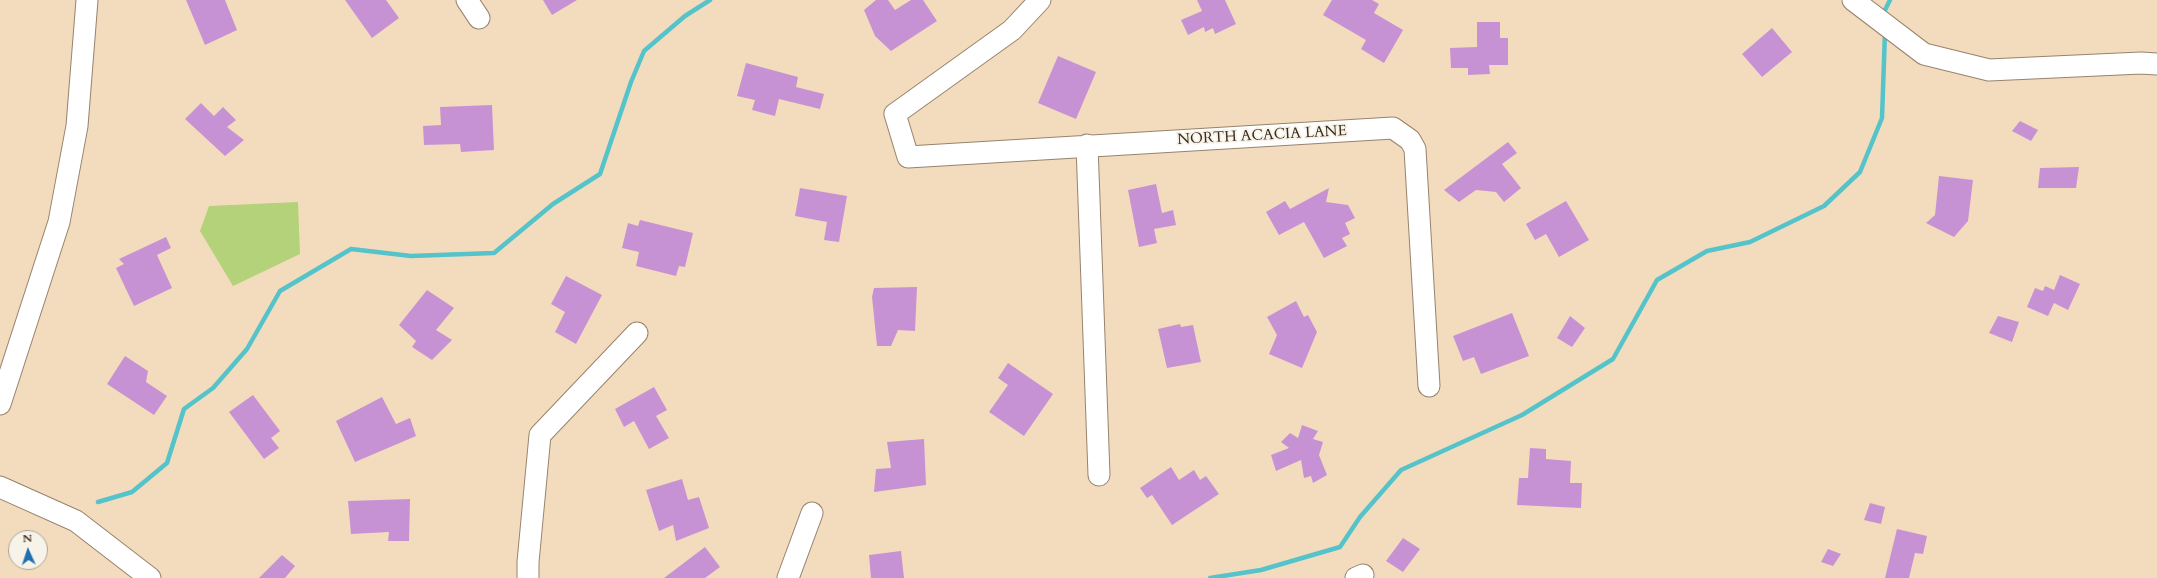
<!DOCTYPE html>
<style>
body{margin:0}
#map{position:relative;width:2157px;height:578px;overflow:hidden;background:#f3dcbd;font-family:Cardo,serif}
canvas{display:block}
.north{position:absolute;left:8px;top:530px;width:40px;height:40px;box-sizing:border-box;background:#f7f3e8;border:1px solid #aca397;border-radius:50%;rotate:357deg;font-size:11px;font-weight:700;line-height:16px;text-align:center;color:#3b2a1e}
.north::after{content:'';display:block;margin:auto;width:14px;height:18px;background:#1f6fb2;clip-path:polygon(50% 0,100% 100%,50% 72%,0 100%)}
</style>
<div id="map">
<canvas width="2157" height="578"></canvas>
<div class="north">N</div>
</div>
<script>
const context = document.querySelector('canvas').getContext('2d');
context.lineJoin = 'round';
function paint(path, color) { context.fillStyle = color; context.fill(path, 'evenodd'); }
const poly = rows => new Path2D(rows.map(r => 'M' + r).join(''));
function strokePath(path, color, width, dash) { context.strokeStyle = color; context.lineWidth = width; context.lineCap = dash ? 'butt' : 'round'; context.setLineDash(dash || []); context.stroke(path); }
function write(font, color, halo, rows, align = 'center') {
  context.font = font + ' Cardo,serif'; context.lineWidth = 3.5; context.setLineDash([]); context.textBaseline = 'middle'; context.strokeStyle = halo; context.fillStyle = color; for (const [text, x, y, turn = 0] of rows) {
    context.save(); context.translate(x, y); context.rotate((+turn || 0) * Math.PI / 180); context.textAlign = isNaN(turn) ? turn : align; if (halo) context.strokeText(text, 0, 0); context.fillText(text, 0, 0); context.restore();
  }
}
paint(poly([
 [298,202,300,254,233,286,200,231,209,206]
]), '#b3d279');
strokePath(poly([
 [1885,17,1885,10,1890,0],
 [98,502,132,492,167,463,184,409,213,388,247,349,280,291,351,249,411,256,494,253,553,204,600,174,631,82,644,51,685,16,710,0],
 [1210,578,1261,570,1340,547,1360,517,1401,470,1522,415,1613,359,1657,280,1707,251,1750,242,1824,206,1860,172,1882,118,1885,32]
]), '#55c3ca', 4.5);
paint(poly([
 [186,0,225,0,237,30,205,45],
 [345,0,386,0,399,18,372,38],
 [543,0,577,0,552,15],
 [876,0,888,0,895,10,911,0,923,0,937,21,891,51,875,36,864,10],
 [1197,0,1225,0,1236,24,1215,34,1213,28,1205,32,1204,27,1188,35,1181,20,1202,11],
 [1332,0,1372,0,1379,4,1374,13,1403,30,1384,63,1361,49,1366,40,1323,15],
 [1477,22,1500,22,1500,38,1508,38,1508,65,1489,65,1490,74,1468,75,1468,68,1451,68,1450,48,1477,47],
 [1772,28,1792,52,1762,77,1742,54],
 [1058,56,1096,72,1076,119,1038,103],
 [746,63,798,77,796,87,824,94,820,109,779,99,775,116,752,110,755,100,737,96],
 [201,103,214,116,223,107,236,120,227,127,244,140,225,156,185,119],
 [492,105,494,150,461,152,460,144,424,145,423,126,441,125,440,107],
 [2020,121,2038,130,2031,141,2012,131],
 [1508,142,1517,153,1502,164,1521,188,1504,202,1496,192,1476,190,1459,202,1444,190],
 [2079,167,2076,188,2038,188,2040,168],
 [1939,176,1973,180,1968,221,1954,237,1926,223,1935,215],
 [1156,184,1162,213,1173,210,1176,225,1154,229,1157,243,1139,247,1128,190],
 [800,188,847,196,839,242,824,240,827,222,795,216],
 [1329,188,1326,202,1348,205,1355,218,1345,223,1350,234,1342,238,1347,246,1324,258,1304,222,1279,235,1266,212,1285,201,1290,209],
 [1566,201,1589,240,1559,257,1546,234,1535,240,1526,224],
 [640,220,693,233,685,267,679,266,676,276,636,266,639,252,622,248,628,223,638,226],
 [166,237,171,248,157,255,172,288,134,306,116,268,124,264,119,259],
 [2060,275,2080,284,2068,310,2054,303,2048,316,2027,307,2035,288,2043,291,2045,286,2054,290],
 [566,276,602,295,576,344,555,332,565,312,551,304],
 [917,287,915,331,898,330,891,346,877,346,872,297,874,288],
 [427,290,454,308,436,330,452,340,432,360,412,347,416,341,399,325],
 [1296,301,1304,317,1308,315,1317,332,1302,368,1269,354,1277,335,1267,317],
 [1512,313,1529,356,1481,374,1474,357,1463,361,1453,336],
 [1570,316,1585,328,1572,347,1557,338],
 [1998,316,2019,322,2012,342,1989,333],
 [1180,324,1181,327,1193,325,1201,362,1167,368,1158,329],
 [125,356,148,371,146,382,167,396,154,415,107,384],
 [1008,363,1053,394,1024,436,989,412,1008,385,998,378],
 [654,387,667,410,656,416,669,438,649,449,634,421,624,427,615,409],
 [253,395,280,431,271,438,279,448,264,459,229,412],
 [382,397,396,424,410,418,416,436,355,462,336,421],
 [1302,425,1318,431,1313,439,1323,442,1319,455,1327,475,1313,483,1311,476,1304,478,1301,460,1276,471,1271,455,1289,448,1281,442,1290,433,1298,438],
 [924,439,926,485,874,492,876,469,891,468,887,442],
 [1530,448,1546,449,1546,459,1571,461,1570,483,1582,483,1581,508,1517,505,1519,478,1528,478],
 [1171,467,1179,480,1194,470,1200,480,1206,476,1219,494,1172,525,1152,495,1147,498,1140,488],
 [682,479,688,500,699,497,709,528,676,541,673,525,659,531,646,490],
 [410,499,409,541,388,541,389,532,351,534,348,501],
 [1870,503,1885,507,1881,524,1864,520],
 [1897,529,1927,536,1923,554,1915,553,1909,578,1885,578],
 [1403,538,1420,549,1403,572,1386,561],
 [705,547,720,567,705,578,664,578],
 [1828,549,1841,554,1833,566,1821,562],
 [901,551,904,578,871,578,869,555],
 [282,555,295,566,285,578,259,578]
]), '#c792d4');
const minor = poly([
 [467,0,479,18],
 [1040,0,1012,30,895,114,908,157,1393,128,1410,140,1415,149,1429,386],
 [1853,0,1924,54,1989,70,2141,63,2157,64],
 [1087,145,1099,475],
 [0,404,59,222,77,126,87,0],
 [0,487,76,521,150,578],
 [528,578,528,562,540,435,637,333],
 [788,578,812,513],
 [1356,578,1363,575]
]);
strokePath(minor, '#97836e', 23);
strokePath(minor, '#fff', 21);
write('15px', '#3b2a1e', '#f7f3e8', [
 ["NORTH ACACIA LANE",1262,136,-3]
]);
</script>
